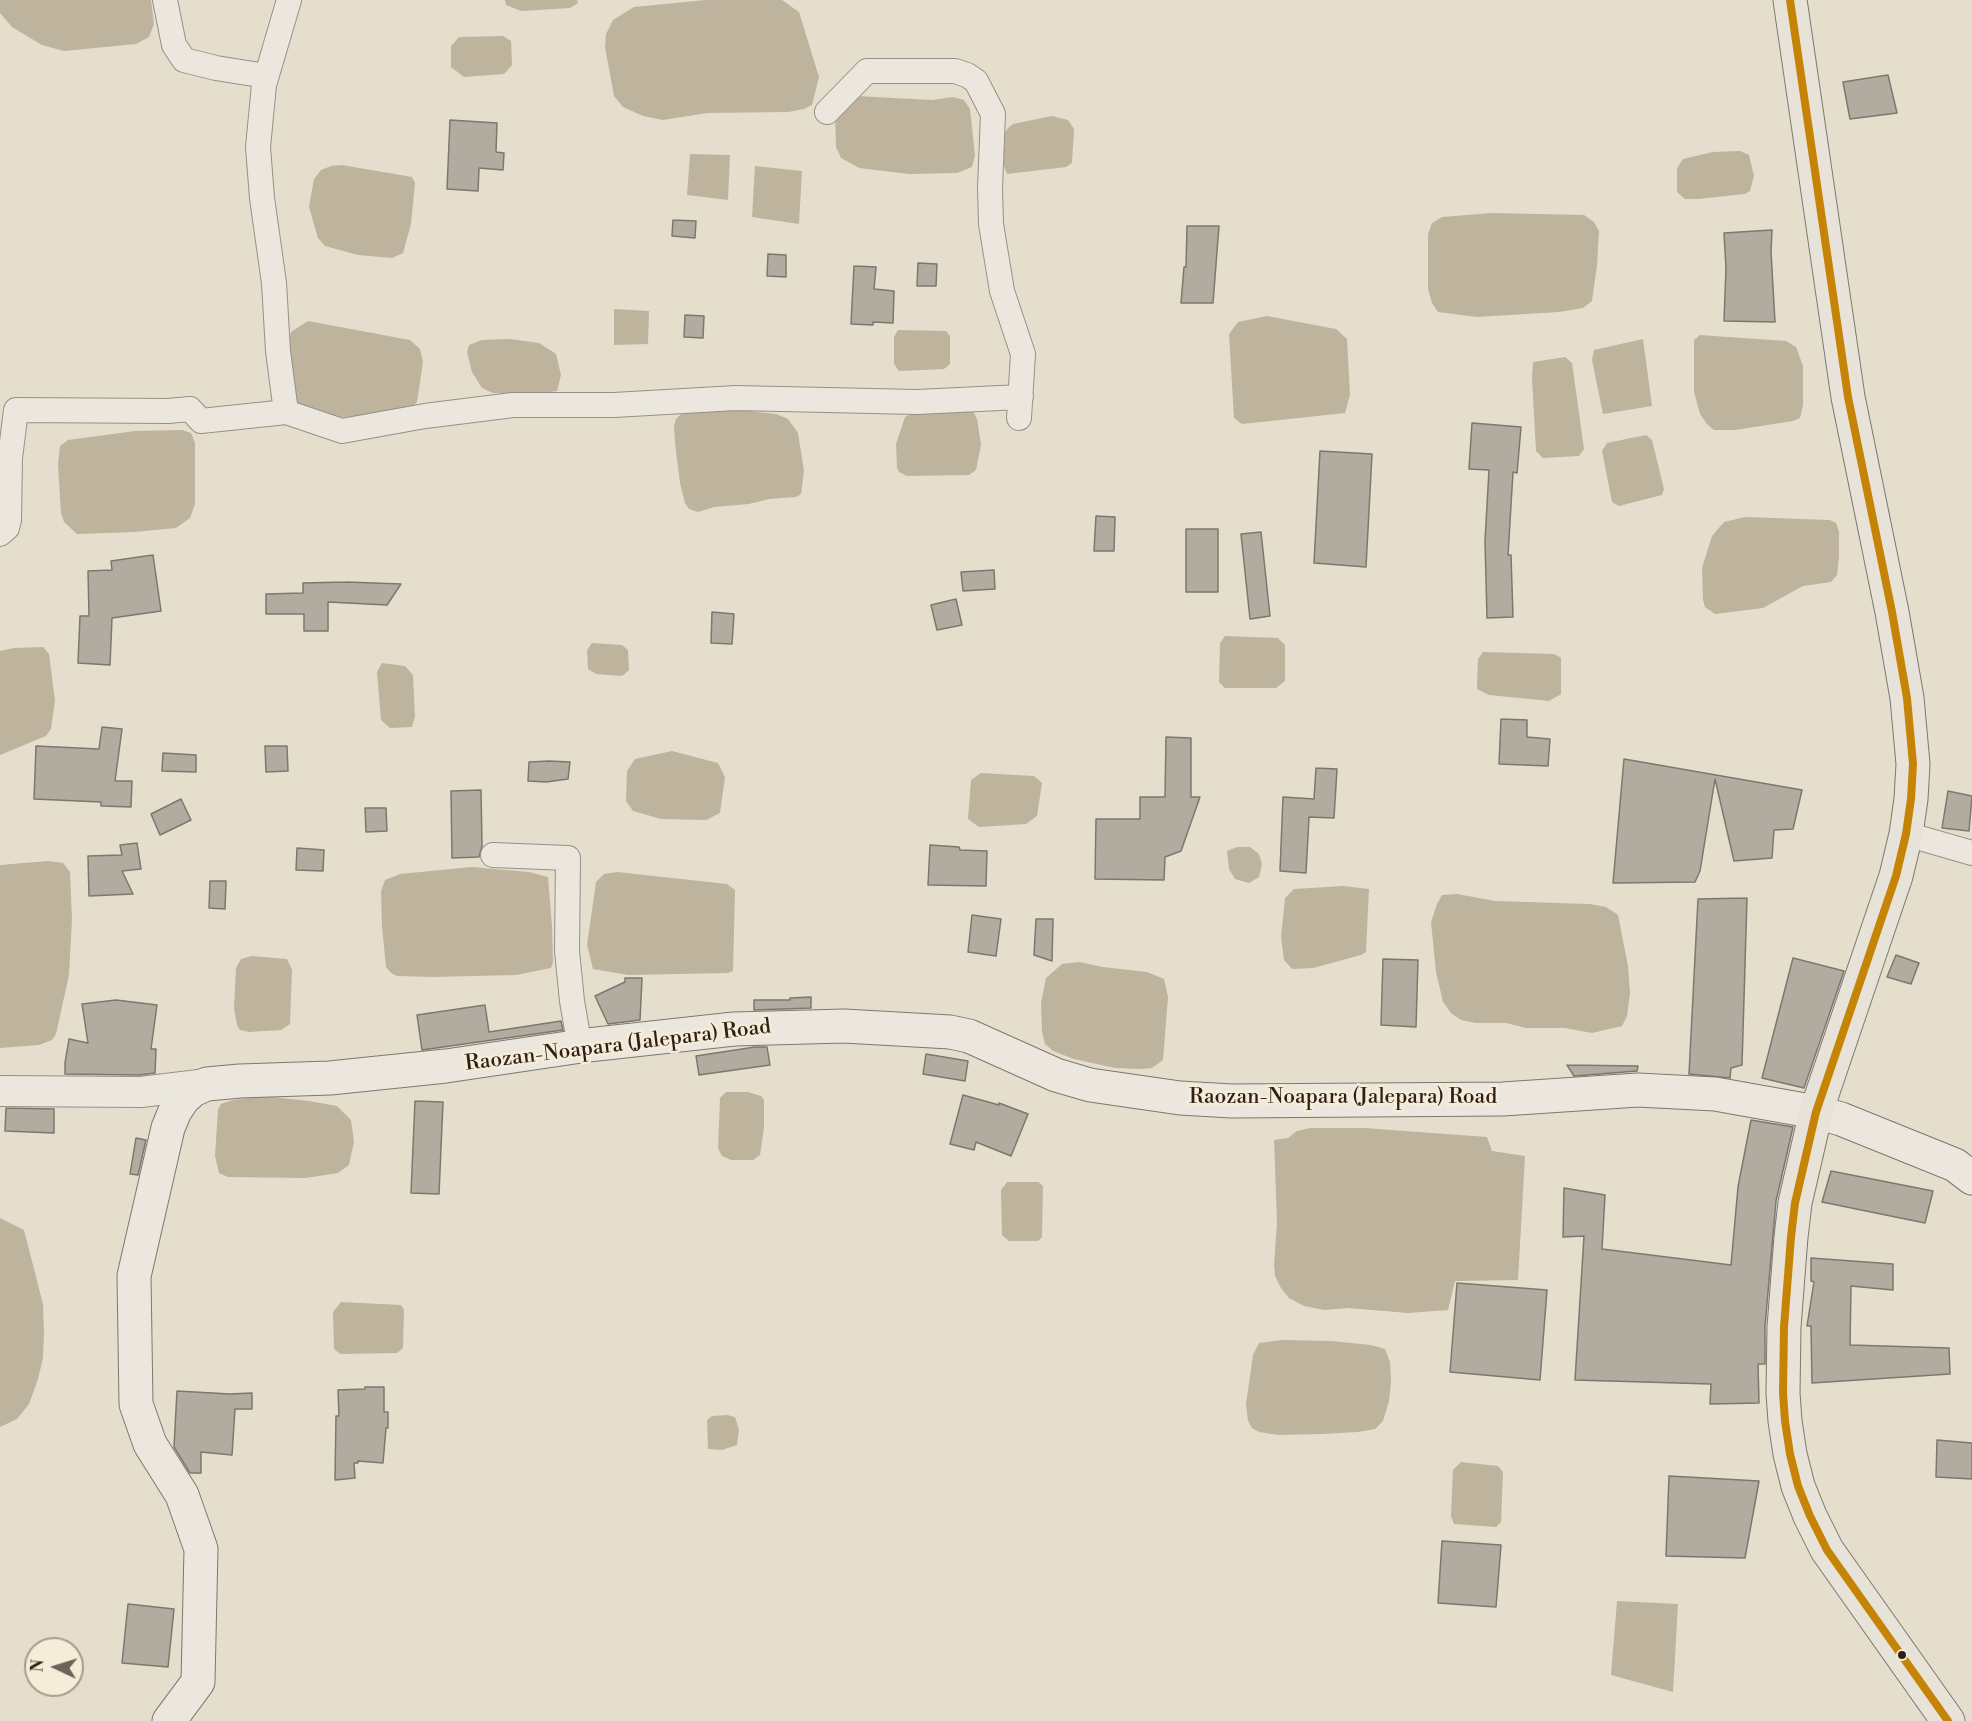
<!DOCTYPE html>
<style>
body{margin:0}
#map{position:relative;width:1972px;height:1721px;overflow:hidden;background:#e5decd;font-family:"Libre Bodoni",serif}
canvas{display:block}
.north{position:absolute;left:24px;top:1637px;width:60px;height:60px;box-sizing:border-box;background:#f5edd8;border:2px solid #a69b8c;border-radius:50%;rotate:274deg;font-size:16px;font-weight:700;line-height:24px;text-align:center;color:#2f1f19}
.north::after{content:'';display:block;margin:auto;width:21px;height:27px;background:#6f6258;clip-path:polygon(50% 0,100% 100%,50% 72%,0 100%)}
</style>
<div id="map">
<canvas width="1972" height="1721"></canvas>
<div class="north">N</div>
</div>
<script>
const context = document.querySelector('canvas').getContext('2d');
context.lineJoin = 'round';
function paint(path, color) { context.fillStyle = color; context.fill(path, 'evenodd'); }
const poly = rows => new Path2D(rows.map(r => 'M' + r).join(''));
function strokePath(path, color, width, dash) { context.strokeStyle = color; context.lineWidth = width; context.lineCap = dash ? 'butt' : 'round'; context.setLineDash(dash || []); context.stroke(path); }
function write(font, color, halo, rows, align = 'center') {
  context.font = font + ' "Libre Bodoni",serif'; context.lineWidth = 5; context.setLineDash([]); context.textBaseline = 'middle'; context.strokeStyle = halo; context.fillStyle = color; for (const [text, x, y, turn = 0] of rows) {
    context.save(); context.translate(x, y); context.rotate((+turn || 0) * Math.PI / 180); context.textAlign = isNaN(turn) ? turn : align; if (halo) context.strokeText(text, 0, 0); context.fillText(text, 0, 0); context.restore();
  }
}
paint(poly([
 [0,0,151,0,154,24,149,37,136,44,64,51,42,45,12,27,0,13],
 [505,0,577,0,578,3,570,8,521,11,506,5],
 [706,0,782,0,799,12,819,77,812,105,804,109,788,112,707,113,663,120,643,116,623,107,614,96,605,47,606,34,613,20,634,7],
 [503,36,511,41,512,65,504,74,464,77,451,67,451,46,459,37],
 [856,96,932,100,953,97,964,100,970,109,975,155,972,167,957,173,909,174,859,168,841,158,836,147,835,113],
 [1052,116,1068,120,1074,129,1072,163,1066,167,1007,174,1004,166,1004,149,1005,132,1008,128,1013,124],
 [1740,151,1749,155,1754,176,1750,191,1745,194,1698,199,1685,199,1677,192,1677,168,1683,159,1713,152],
 [690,154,730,155,728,200,687,195],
 [342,165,412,177,415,183,411,224,403,253,392,258,358,255,325,246,318,238,309,207,314,179,321,170,331,166],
 [755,166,802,171,799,224,752,217],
 [1492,213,1584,215,1594,222,1599,231,1597,265,1592,301,1583,308,1559,312,1477,317,1438,312,1432,303,1428,289,1428,234,1432,223,1442,217],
 [614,309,649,311,648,344,614,345],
 [1267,316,1336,329,1347,339,1350,395,1345,413,1242,424,1234,418,1229,334,1238,322],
 [308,321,410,340,420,349,423,362,417,402,408,411,381,417,336,417,298,405,291,395,286,356,291,332],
 [898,330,946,331,950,336,950,364,944,369,899,371,894,364,894,337],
 [1700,335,1786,341,1796,347,1803,366,1803,405,1800,418,1793,421,1735,430,1714,430,1707,424,1700,414,1694,392,1694,340],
 [510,339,539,343,556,354,561,375,557,391,535,394,493,393,482,388,472,372,467,352,469,345,482,340],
 [1643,339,1652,406,1603,414,1592,360,1594,350],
 [1565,357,1572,363,1584,449,1579,456,1543,458,1536,451,1532,378,1533,362],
 [962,408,973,411,977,419,981,445,976,470,969,475,907,476,899,472,897,468,896,444,905,417,911,414],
 [731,409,776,414,788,419,798,433,804,471,801,494,796,497,769,499,749,504,714,507,698,512,689,509,685,503,680,483,675,443,674,426,676,419,683,412],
 [182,430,191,433,195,443,195,504,190,518,176,528,134,532,77,534,64,522,61,513,58,464,60,446,68,440,135,431],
 [1646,435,1652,440,1664,489,1662,495,1619,506,1612,502,1602,451,1607,443],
 [1745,517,1830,520,1836,523,1839,532,1839,557,1837,575,1831,582,1803,586,1763,608,1715,614,1705,607,1703,600,1702,568,1712,536,1724,522],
 [1225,636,1278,638,1285,645,1285,681,1276,688,1225,688,1219,682,1220,643],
 [592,643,622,645,628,650,629,670,622,676,596,674,588,669,587,650],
 [43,647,49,654,55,701,51,729,46,736,0,755,0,651,14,648],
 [1483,652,1554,654,1561,658,1561,694,1549,701,1489,695,1477,689,1478,659],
 [382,663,405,666,413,675,415,716,412,727,390,728,381,720,377,672],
 [672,751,718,763,725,777,720,813,706,820,661,819,633,811,626,801,627,771,635,759],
 [981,773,1034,776,1042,783,1037,816,1026,824,979,827,968,819,971,780],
 [1237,847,1250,847,1259,854,1262,864,1259,877,1249,883,1235,879,1229,869,1227,851],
 [48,861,63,863,70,872,72,919,69,975,56,1034,52,1040,39,1045,0,1048,0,865],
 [472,867,529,872,548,877,552,927,553,962,551,968,516,975,433,977,397,976,391,973,386,967,382,926,381,891,385,880,400,874],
 [617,872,727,884,735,890,733,971,728,973,628,975,593,969,587,945,596,882,604,874],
 [1343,886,1369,889,1366,952,1361,955,1313,968,1292,969,1284,960,1281,937,1285,898,1294,889],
 [1457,894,1495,901,1590,904,1606,907,1618,915,1628,966,1630,993,1627,1016,1622,1026,1592,1033,1565,1028,1526,1028,1506,1023,1476,1023,1461,1020,1451,1013,1443,1002,1436,972,1431,922,1437,904,1442,895],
 [252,956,287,959,292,970,290,1024,281,1030,249,1032,240,1030,237,1025,234,1008,236,968,241,959],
 [1079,962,1103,967,1147,972,1164,979,1168,997,1163,1060,1152,1068,1141,1069,1115,1068,1074,1059,1053,1051,1045,1044,1042,1032,1041,1003,1046,978,1062,964],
 [726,1092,748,1092,761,1096,764,1100,764,1128,760,1155,753,1160,731,1160,722,1156,718,1148,720,1098],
 [263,1096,309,1101,337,1106,351,1120,354,1142,349,1165,338,1173,306,1178,228,1177,219,1173,215,1156,218,1110,221,1104,233,1100],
 [1310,1128,1364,1128,1487,1137,1492,1151,1525,1156,1518,1280,1455,1281,1448,1310,1408,1313,1348,1308,1324,1310,1304,1306,1289,1298,1281,1288,1275,1276,1274,1265,1277,1222,1274,1140,1288,1138,1297,1131],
 [1007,1182,1038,1182,1043,1186,1042,1237,1038,1241,1009,1241,1002,1235,1001,1190],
 [0,1218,24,1230,43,1304,44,1334,43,1358,38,1379,29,1404,17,1419,0,1427],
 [341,1302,401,1305,404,1310,403,1348,397,1353,340,1354,334,1349,333,1312],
 [1282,1340,1332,1341,1371,1345,1385,1349,1390,1362,1391,1381,1389,1401,1383,1421,1375,1429,1358,1432,1322,1434,1279,1435,1259,1432,1252,1428,1248,1421,1246,1404,1253,1355,1259,1343],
 [727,1415,735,1417,739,1430,737,1445,722,1450,708,1449,707,1420,712,1416],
 [1461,1462,1498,1466,1503,1472,1501,1522,1496,1527,1454,1524,1451,1516,1453,1470],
 [1617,1601,1678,1604,1673,1692,1611,1675]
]), '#beb39d');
const building = poly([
 [1888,75,1897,113,1850,119,1843,82,1888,75],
 [450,120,497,123,496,152,504,153,503,170,479,168,478,191,447,189,450,120],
 [673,220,696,221,695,238,672,236,673,220],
 [1187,226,1219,226,1213,303,1181,303,1184,267,1186,267,1187,226],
 [1772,230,1771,252,1775,322,1724,321,1726,268,1724,233,1772,230],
 [768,254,786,255,786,277,767,276,768,254],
 [918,263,937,264,936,286,917,286,918,263],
 [854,266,876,267,874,289,894,291,893,323,873,322,873,325,851,324,854,266],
 [685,315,704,316,703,338,684,337,685,315],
 [1472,423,1521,427,1517,473,1513,472,1508,555,1511,555,1513,617,1487,618,1485,541,1489,470,1469,469,1472,423],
 [1320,451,1372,454,1366,567,1314,563,1320,451],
 [1096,516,1115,517,1114,551,1094,551,1096,516],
 [1186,529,1218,529,1218,592,1186,592,1186,529],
 [1261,532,1270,616,1250,619,1241,534,1261,532],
 [153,555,161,611,112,618,110,665,78,663,80,616,89,616,88,571,112,570,111,561,153,555],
 [994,570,995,589,963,591,961,572,994,570],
 [347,582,401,584,387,605,328,602,328,631,304,631,304,614,266,614,266,594,303,593,303,583,347,582],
 [956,599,962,625,937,630,931,605,956,599],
 [712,612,734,614,732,644,711,643,712,612],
 [1501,719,1527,720,1527,737,1550,739,1548,766,1499,764,1501,719],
 [102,727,122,729,115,781,132,781,131,807,101,806,101,802,34,799,36,746,99,749,102,727],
 [1166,737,1191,738,1191,797,1200,797,1181,851,1165,857,1164,880,1095,879,1096,819,1140,819,1140,797,1165,797,1166,737],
 [265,746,287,746,288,771,266,772,265,746],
 [163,753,196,755,196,772,162,771,163,753],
 [1624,759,1802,790,1793,829,1774,830,1772,858,1734,861,1715,779,1700,871,1695,882,1613,883,1624,759],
 [549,761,570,762,568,779,546,782,528,781,529,762,549,761],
 [1316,768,1337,769,1334,818,1309,817,1306,873,1280,871,1283,797,1314,799,1316,768],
 [481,790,482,846,479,857,452,858,451,791,481,790],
 [1948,791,1972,796,1969,831,1942,828,1948,791],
 [181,799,191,820,160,835,151,814,181,799],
 [365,808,386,808,387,831,366,832,365,808],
 [137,843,141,869,122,871,133,894,89,896,88,856,122,855,120,845,137,843],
 [930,845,959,847,960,850,987,851,986,886,928,885,930,845],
 [297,848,324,850,323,871,296,870,297,848],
 [210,881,226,881,225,909,209,908,210,881],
 [1747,898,1742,1065,1731,1068,1730,1078,1689,1074,1698,899,1747,898],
 [972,915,1001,919,996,956,968,952,972,915],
 [1036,919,1053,919,1052,961,1034,955,1036,919],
 [1896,955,1919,963,1911,984,1887,977,1896,955],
 [1793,958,1844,971,1804,1088,1762,1078,1793,958],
 [1383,959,1418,960,1416,1027,1381,1025,1383,959],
 [625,978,642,978,640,1020,608,1024,595,996,625,982,625,978],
 [811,997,811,1008,754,1010,754,1000,790,1000,790,998,811,997],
 [116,1000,157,1005,151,1049,156,1049,155,1073,140,1075,65,1074,65,1063,69,1039,88,1043,82,1004,116,1000],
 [485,1005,489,1032,561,1021,563,1030,422,1050,417,1015,485,1005],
 [755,1047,767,1047,770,1065,699,1075,696,1056,755,1047],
 [926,1054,968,1061,965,1081,923,1074,926,1054],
 [1567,1065,1638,1066,1637,1071,1574,1076,1567,1065],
 [963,1095,999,1105,999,1103,1028,1114,1011,1156,976,1142,974,1150,950,1144,963,1095],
 [415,1101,443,1102,439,1194,411,1193,415,1101],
 [6,1108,54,1109,54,1133,5,1131,6,1108],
 [1751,1120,1793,1127,1776,1201,1765,1326,1765,1364,1758,1364,1759,1403,1710,1404,1711,1384,1575,1380,1584,1236,1563,1237,1564,1188,1605,1195,1602,1249,1731,1265,1738,1187,1751,1120],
 [136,1138,146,1140,138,1175,130,1174,136,1138],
 [1831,1171,1933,1191,1925,1223,1822,1202,1831,1171],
 [1811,1258,1893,1264,1893,1290,1851,1286,1850,1345,1949,1348,1950,1374,1812,1383,1811,1326,1807,1326,1814,1282,1811,1281,1811,1258],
 [1457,1283,1547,1290,1540,1380,1450,1372,1457,1283],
 [365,1387,384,1387,384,1412,388,1412,388,1428,386,1428,383,1463,358,1461,358,1463,354,1463,355,1478,335,1480,336,1416,339,1416,338,1390,365,1389,365,1387],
 [177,1391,230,1394,252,1393,252,1409,235,1409,232,1455,201,1452,201,1473,190,1473,174,1447,177,1391],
 [1937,1440,1972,1443,1972,1479,1936,1477,1937,1440],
 [1669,1476,1759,1481,1745,1558,1666,1556,1669,1476],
 [1442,1541,1501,1545,1496,1607,1438,1603,1442,1541],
 [128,1604,174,1609,168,1667,122,1663,128,1604]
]);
paint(building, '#b2aca0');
strokePath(building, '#7d776e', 1.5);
const minor = poly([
 [165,0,174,45,184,60,216,68,266,76],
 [827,112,867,71,955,71,967,75,976,81,993,114,990,188,991,224,1002,291,1023,354,1019,418],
 [286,412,278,351,274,283,262,198,258,147,264,85,289,0],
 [0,534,7,528,9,520,10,458,16,410,168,411,190,409,201,421,286,412,342,431,425,416,513,405,614,405,736,398,917,402,1021,397],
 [1906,834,1972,853],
 [493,855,568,858,567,951,572,1001,580,1047]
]);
const tertiary = poly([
 [0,1091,141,1092,207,1084]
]);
const secondary = poly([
 [169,1721,198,1682,201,1549,182,1495,150,1444,136,1404,134,1276,168,1128,175,1111,183,1099,193,1090,207,1084,240,1081,330,1078,446,1066,588,1045,734,1029,844,1026,950,1032,969,1036,1056,1075,1090,1085,1180,1098,1232,1101,1503,1099,1638,1090,1715,1094,1816,1112,1841,1119,1955,1165,1972,1178]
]);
const primary = poly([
 [1790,0,1848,397,1892,612,1907,698,1913,764,1911,799,1906,834,1896,876,1816,1112,1795,1203,1791,1237,1784,1327,1783,1393,1785,1421,1790,1454,1798,1486,1810,1516,1827,1550,1948,1721]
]);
strokePath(minor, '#969087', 26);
strokePath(tertiary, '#969087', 32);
strokePath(secondary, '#7d776e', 35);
strokePath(primary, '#7d776e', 35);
strokePath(minor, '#ebe7de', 24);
strokePath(tertiary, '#ebe7de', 30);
strokePath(secondary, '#ebe7de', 33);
strokePath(primary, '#e8e3d9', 33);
strokePath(poly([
 [1790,0,1848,397,1892,612,1907,698,1913,764,1911,799,1906,834,1896,876,1816,1112,1795,1203,1791,1237,1784,1327,1783,1393,1785,1421,1790,1454,1798,1486,1810,1516,1827,1550,1948,1721]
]), '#c58406', 8);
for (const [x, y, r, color] of [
 [1902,1655,5,"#2f1f19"]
]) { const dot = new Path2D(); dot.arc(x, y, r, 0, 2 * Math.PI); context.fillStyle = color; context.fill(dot); strokePath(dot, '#f5edd8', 2); }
write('21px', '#2f1f19', '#f5edd8', [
 ["Raozan-Noapara (Jalepara) Road",618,1046,-7],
 ["Raozan-Noapara (Jalepara) Road",1343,1098]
]);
</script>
